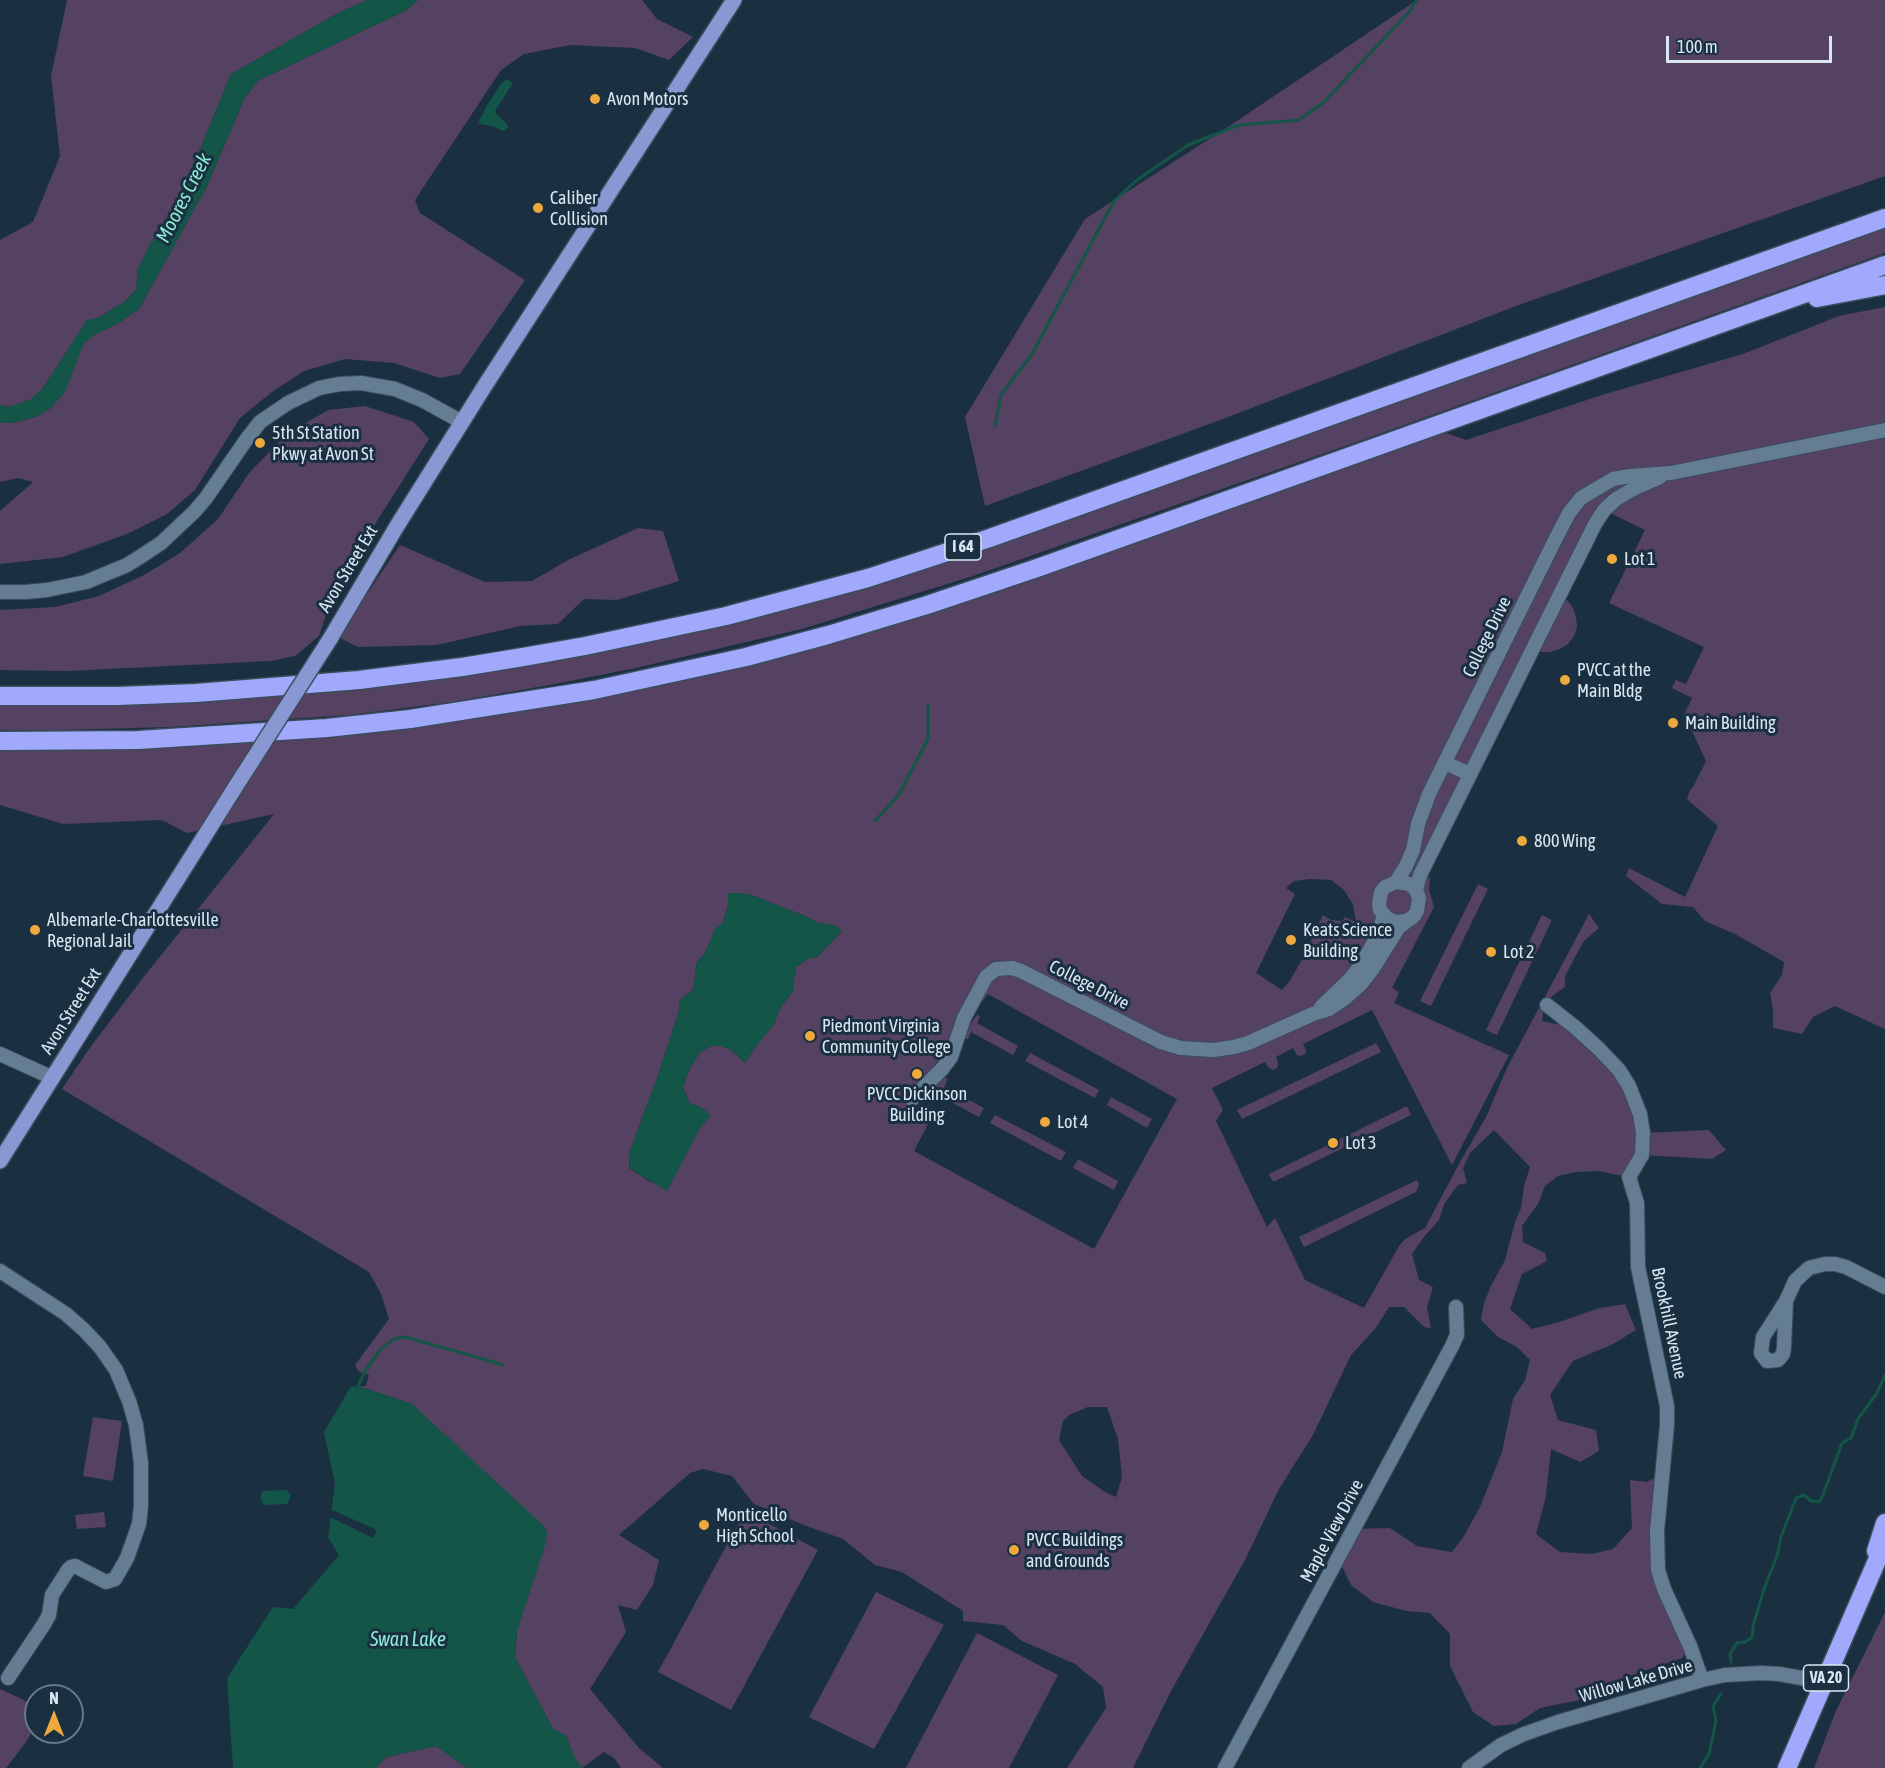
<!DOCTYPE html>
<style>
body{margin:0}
#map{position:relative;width:1885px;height:1768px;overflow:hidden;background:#1a3041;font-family:"Asap Condensed",sans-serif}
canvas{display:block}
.north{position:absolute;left:24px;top:1684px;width:60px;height:60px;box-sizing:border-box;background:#1a3041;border:2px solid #677988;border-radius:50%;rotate:0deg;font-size:16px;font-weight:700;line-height:24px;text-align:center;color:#dae7f3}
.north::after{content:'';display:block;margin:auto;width:21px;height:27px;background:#eea83c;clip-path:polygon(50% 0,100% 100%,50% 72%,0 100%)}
.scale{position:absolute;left:1666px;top:36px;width:166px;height:27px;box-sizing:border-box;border:3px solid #dae7f3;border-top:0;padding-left:8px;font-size:18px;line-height:21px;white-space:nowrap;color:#dae7f3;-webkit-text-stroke:4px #1a3041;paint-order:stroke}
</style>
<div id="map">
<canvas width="1885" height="1768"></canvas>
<div class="north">N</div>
<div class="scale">100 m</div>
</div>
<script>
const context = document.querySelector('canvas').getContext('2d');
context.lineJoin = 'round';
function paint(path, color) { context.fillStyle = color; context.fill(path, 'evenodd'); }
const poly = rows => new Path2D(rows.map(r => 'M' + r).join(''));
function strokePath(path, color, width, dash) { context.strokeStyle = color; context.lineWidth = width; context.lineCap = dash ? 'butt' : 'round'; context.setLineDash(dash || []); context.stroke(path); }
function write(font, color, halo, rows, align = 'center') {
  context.font = font + ' "Asap Condensed",sans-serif'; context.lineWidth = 6; context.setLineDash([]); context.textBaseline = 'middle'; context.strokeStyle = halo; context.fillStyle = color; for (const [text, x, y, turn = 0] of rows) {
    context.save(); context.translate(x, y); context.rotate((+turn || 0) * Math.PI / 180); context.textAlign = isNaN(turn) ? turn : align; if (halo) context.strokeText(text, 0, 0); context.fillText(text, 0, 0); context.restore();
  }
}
paint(poly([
 [67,0,368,0,340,12,231,74,201,147,173,208,151,242,138,269,136,290,124,302,98,318,87,321,43,388,31,400,10,407,0,405,0,240,33,222,60,156,51,76],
 [418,0,642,0,657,19,693,37,669,60,635,48,570,45,524,54,501,70,415,200,420,213,525,280,460,374,440,378,394,363,345,359,304,371,272,392,240,418,195,490,167,514,127,534,63,557,0,564,0,511,33,482,18,478,0,482,0,422,13,423,38,416,52,407,84,343,97,333,117,324,139,309,207,186,245,97,259,80,407,10],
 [1417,0,1885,0,1885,176,1516,306,1223,419,985,506,965,417,1085,219,1231,125],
 [1885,222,1885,253,1368,438,973,576,802,629,636,668,555,684,452,702,349,715,169,727,60,730,0,730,0,700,247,695,776,608],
 [1885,307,1885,1029,1835,1006,1813,1017,1802,1034,1773,1028,1773,1009,1770,993,1782,975,1784,962,1735,934,1705,921,1693,907,1662,904,1626,876,1629,868,1685,897,1718,826,1687,799,1691,788,1692,789,1706,761,1686,718,1683,717,1692,698,1672,688,1676,680,1686,684,1704,647,1609,603,1645,530,1604,510,1559,596,1568,601,1573,608,1576,617,1577,627,1574,636,1568,644,1560,649,1551,652,1541,652,1533,649,1422,873,1430,878,1429,890,1434,907,1392,988,1399,992,1394,1003,1509,1055,1452,1165,1372,1010,1303,1044,1306,1050,1305,1054,1301,1056,1297,1055,1293,1048,1276,1057,1278,1063,1277,1068,1273,1070,1269,1068,1265,1062,1212,1088,1223,1110,1216,1121,1267,1227,1275,1218,1305,1280,1364,1308,1399,1246,1405,1239,1425,1228,1459,1164,1486,1117,1507,1068,1589,914,1599,928,1583,942,1565,976,1565,987,1552,996,1544,1008,1542,1021,1576,1028,1619,1070,1643,1133,1709,1130,1726,1150,1712,1159,1642,1155,1629,1177,1598,1171,1576,1172,1558,1176,1545,1186,1538,1204,1522,1226,1523,1242,1545,1253,1547,1261,1522,1274,1510,1309,1532,1329,1559,1322,1600,1308,1625,1304,1636,1330,1613,1344,1573,1361,1550,1395,1558,1420,1596,1430,1599,1451,1580,1462,1551,1449,1546,1496,1536,1534,1560,1552,1592,1554,1613,1549,1632,1528,1630,1480,1647,1482,1663,1473,1656,1552,1690,1646,1682,1658,1623,1678,1606,1689,1580,1700,1540,1708,1516,1724,1494,1726,1473,1712,1450,1666,1450,1634,1430,1613,1406,1611,1373,1602,1351,1585,1338,1558,1353,1529,1390,1528,1417,1546,1452,1552,1464,1536,1480,1507,1502,1452,1513,1399,1525,1380,1530,1360,1517,1347,1498,1337,1481,1320,1484,1303,1491,1286,1505,1260,1515,1222,1521,1208,1524,1186,1530,1167,1494,1130,1470,1153,1463,1168,1467,1183,1458,1185,1444,1204,1439,1220,1423,1238,1412,1254,1419,1280,1433,1287,1427,1307,1431,1329,1423,1326,1404,1307,1389,1307,1375,1329,1351,1355,1313,1435,1279,1489,1245,1560,1171,1691,1133,1768,1067,1768,1106,1708,1103,1687,1075,1664,1022,1641,1003,1625,963,1621,963,1611,902,1572,875,1565,843,1539,804,1525,754,1504,732,1476,703,1469,690,1473,619,1535,659,1560,653,1585,637,1610,618,1605,626,1632,590,1689,639,1748,663,1768,621,1768,614,1758,604,1752,582,1768,575,1759,566,1736,553,1729,515,1657,517,1631,412,1404,358,1386,366,1386,369,1375,359,1372,355,1365,389,1319,381,1294,369,1272,62,1089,89,1049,142,979,274,814,187,833,162,820,63,824,0,805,0,741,327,728,746,657,1429,427,1466,440,1605,394,1743,354,1839,316],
 [1309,879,1331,880,1343,889,1353,904,1356,922,1345,917,1342,921,1331,920,1323,915,1303,958,1289,982,1282,990,1256,973,1295,894,1286,888,1294,881],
 [729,893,741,893,754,896,805,916,818,923,835,925,842,931,816,958,810,958,796,967,794,978,794,989,780,1008,774,1024,753,1050,745,1063,731,1050,722,1046,711,1046,700,1052,690,1068,683,1087,689,1103,700,1107,710,1115,700,1128,671,1182,652,1183,629,1168,630,1151,657,1078,679,1011,680,1000,693,990,697,962,705,953,711,940,714,930,723,923,728,905],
 [988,994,1177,1099,1094,1249,914,1151,928,1124,918,1118,907,1101],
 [1088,1407,1107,1407,1118,1439,1122,1477,1116,1497,1105,1492,1082,1476,1059,1440,1063,1421,1069,1415],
 [365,406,414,422,429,439,370,532,330,603,319,636,295,656,271,661,67,671,0,670,0,610,55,607,99,596,144,575,180,553,218,519,249,473,287,434,328,410],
 [638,528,663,531,679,581,617,600,584,599,558,624,520,626,437,645,358,647,338,637,400,545,485,582,532,581,568,560],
 [1478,884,1488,889,1431,1006,1420,1001],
 [1542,915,1552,920,1497,1035,1486,1030],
 [977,1015,980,1016,977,1023,1018,1046,1013,1055,971,1032,968,1039,965,1039,966,1030],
 [1376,1043,1381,1052,1242,1119,1237,1110],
 [1030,1053,1099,1090,1095,1098,1025,1061],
 [944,1077,948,1079,944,1087,984,1108,979,1117,938,1095,933,1102,931,1101,935,1086],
 [1111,1097,1152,1119,1147,1128,1107,1105],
 [1407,1106,1411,1115,1273,1182,1269,1174],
 [995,1115,1066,1152,1061,1161,990,1123],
 [1078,1159,1118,1181,1114,1190,1073,1168],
 [1417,1180,1419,1185,1416,1192,1304,1247,1299,1237],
 [93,1417,122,1421,113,1481,83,1476],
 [745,1511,818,1550,731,1710,658,1672],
 [104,1512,106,1527,77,1529,75,1515],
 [876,1592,944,1625,874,1749,809,1717],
 [1885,1612,1885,1768,1814,1768,1835,1713],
 [977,1633,1058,1675,1009,1768,906,1768],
 [0,1689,22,1699,36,1708,35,1727,26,1742,6,1768,0,1768],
 [436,1746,467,1768,376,1768,386,1757]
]), '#554161');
paint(poly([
 [368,0,418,0,407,10,259,80,245,97,207,186,139,309,117,324,97,333,84,343,65,392,52,407,38,416,13,423,0,422,0,405,10,407,31,399,43,388,87,320,98,318,124,302,136,290,138,269,151,242,173,208,201,147,231,74,340,12],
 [507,79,513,83,495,111,497,115,507,124,508,128,503,131,492,126,478,124,486,107,500,85],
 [728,893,741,893,754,896,805,916,818,923,835,925,842,931,816,958,810,958,796,967,794,978,794,989,780,1008,774,1024,753,1050,745,1063,731,1050,722,1046,711,1046,700,1052,690,1068,683,1087,689,1103,700,1107,711,1115,700,1128,667,1191,629,1168,630,1151,657,1078,679,1011,680,1000,693,990,697,962,705,953,711,940,714,930,723,923,728,905],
 [351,1386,360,1387,412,1404,546,1528,547,1535,544,1549,517,1631,515,1657,553,1729,566,1736,575,1758,582,1768,467,1768,436,1746,386,1757,376,1768,233,1768,227,1678,273,1607,293,1609,339,1555,328,1537,335,1484,324,1432],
 [287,1490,291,1496,287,1504,264,1505,260,1498,263,1491]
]), '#135547');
paint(poly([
 [330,1509,377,1530,373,1538,328,1516]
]), '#1a3041');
strokePath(poly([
 [995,426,1001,395,1032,354,1114,201,1137,180,1188,145,1239,125,1299,120,1324,102,1409,12,1417,0],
 [875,821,898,796,928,739,928,705],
 [358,1386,365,1371,381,1349,394,1339,405,1337,494,1362,502,1365],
 [1731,1662,1730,1654,1737,1643,1745,1642,1752,1637,1753,1626,1764,1589,1777,1556,1781,1537,1796,1498,1804,1495,1811,1501,1819,1502,1823,1495,1842,1443,1851,1438,1858,1419,1877,1393,1885,1375],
 [1700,1768,1709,1754,1716,1721,1713,1706,1721,1694]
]), '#135547', 3);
const minor = poly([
 [0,592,26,592,47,590,86,582,127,565,143,555,161,543,194,512,206,498,246,440,260,422,288,403,319,388,340,384,361,383,395,389,422,400,462,422],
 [1445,763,1470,774],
 [1396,882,1406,866,1413,850,1418,824,1429,794,1557,536,1569,513,1581,498,1613,479,1630,476,1671,473,1885,430],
 [1416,890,1420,875,1595,524,1604,510,1616,499,1635,488,1660,477],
 [1547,1005,1576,1028,1599,1049,1619,1070,1629,1086,1640,1114,1643,1133,1642,1155,1629,1177,1637,1203,1638,1267,1667,1406,1667,1425,1657,1531,1658,1570,1664,1589,1690,1646,1702,1680],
 [1321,1007,1351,978,1361,965,1377,937,1384,915],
 [0,1054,53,1078],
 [912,1099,942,1069,951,1057,964,1018,986,977,996,969,1012,968,1021,971,1161,1042,1181,1048,1213,1050,1234,1047,1248,1043,1313,1014,1329,1009,1344,999,1361,984,1372,970,1399,927,1414,916,1417,911,1419,898,1416,890,1409,884,1396,882,1385,887,1381,892,1379,904,1380,910,1387,918,1395,922,1405,921],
 [0,1271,66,1314,84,1330,100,1347,116,1370,129,1401,136,1425,141,1463,141,1506,139,1524,127,1558,115,1579,106,1582,75,1566,71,1567,68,1570,52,1595,49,1615,44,1624,8,1678],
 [1786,1301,1784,1347,1783,1354,1778,1360,1767,1361,1761,1353,1763,1337,1786,1301,1795,1281,1809,1268,1825,1264,1835,1264,1846,1267,1885,1287],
 [1225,1768,1452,1346,1457,1335,1456,1307],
 [1469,1768,1501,1745,1524,1734,1558,1722,1702,1680,1725,1675,1761,1673,1779,1674,1824,1682]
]);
const major = poly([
 [330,639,397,526,484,387,734,0],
 [0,1161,236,786]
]);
const highway = poly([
 [1817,298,1885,285],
 [0,696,117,696,196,693,359,680,462,667,523,657,585,646,726,616,868,578,987,539,1885,218],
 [0,741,138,740,327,728,410,719,594,690,746,657,828,635,927,605,1040,567,1885,265],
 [1876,1551,1885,1523],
 [1787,1768,1885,1542]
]);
strokePath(minor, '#3b4d5c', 16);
strokePath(major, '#3b4d5c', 18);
strokePath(highway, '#3b4d5c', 21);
strokePath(minor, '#657d92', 14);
strokePath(major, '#8997d2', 15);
strokePath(highway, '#a1a9fd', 18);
const majorBridge = poly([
 [236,786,330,639]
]);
strokePath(majorBridge, '#3b4d5c', 18, []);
strokePath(majorBridge, '#8997d2', 15);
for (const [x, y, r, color] of [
 [595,99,6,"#eea83c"],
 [538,208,6,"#eea83c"],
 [260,443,6,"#eea83c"],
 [1612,559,6,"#eea83c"],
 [1565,680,6,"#eea83c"],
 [1673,723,6,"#eea83c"],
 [1522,841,6,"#eea83c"],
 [35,930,6,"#eea83c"],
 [1291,940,6,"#eea83c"],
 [1491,952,6,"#eea83c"],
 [810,1036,6,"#eea83c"],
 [917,1074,6,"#eea83c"],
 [1045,1122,6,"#eea83c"],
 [1333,1143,6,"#eea83c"],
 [704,1525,6,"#eea83c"],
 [1014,1550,6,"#eea83c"]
]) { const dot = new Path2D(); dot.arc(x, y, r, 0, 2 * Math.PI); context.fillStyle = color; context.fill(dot); strokePath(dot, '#1a3041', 2); }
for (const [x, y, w] of [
 [963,547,36],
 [1826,1678,45]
]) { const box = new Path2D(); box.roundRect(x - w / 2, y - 13, w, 26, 4.5); context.fillStyle = '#1a3041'; context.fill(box); strokePath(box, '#dae7f3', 1.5); }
write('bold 16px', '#dae7f3', null, [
 ["I 64",963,547],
 ["VA 20",1826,1678]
]);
write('18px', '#dae7f3', '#1a3041', [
 ["Avon Motors",607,99],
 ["Caliber",550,198],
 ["Collision",550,219],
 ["5th St Station",272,433],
 ["Pkwy at Avon St",272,454],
 ["Lot 1",1624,559],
 ["PVCC at the",1577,670],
 ["Main Bldg",1577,691],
 ["Main Building",1685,723],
 ["800 Wing",1534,841],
 ["Albemarle-Charlottesville",47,920],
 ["Regional Jail",47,941],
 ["Keats Science",1303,930],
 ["Building",1303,951],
 ["Lot 2",1503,952],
 ["Piedmont Virginia",822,1026],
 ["Community College",822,1047],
 ["PVCC Dickinson",917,1094,"center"],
 ["Building",917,1115,"center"],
 ["Lot 4",1057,1122],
 ["Lot 3",1345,1143],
 ["Monticello",716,1515],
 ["High School",716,1536],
 ["PVCC Buildings",1026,1540],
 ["and Grounds",1026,1561]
], 'left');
write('18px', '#dae7f3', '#1a3041', [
 ["Avon Street Ext",348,569,-59],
 ["College Drive",1487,637,-64],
 ["College Drive",1089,985,27],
 ["Avon Street Ext",71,1011,-58],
 ["Brookhill Avenue",1669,1323,78],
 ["Maple View Drive",1332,1531,-62],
 ["Willow Lake Drive",1636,1681,-16]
]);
write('italic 20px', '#8aead2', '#1a3041', [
 ["Moores Creek",184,198,-63],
 ["Swan Lake",408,1640]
]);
</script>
